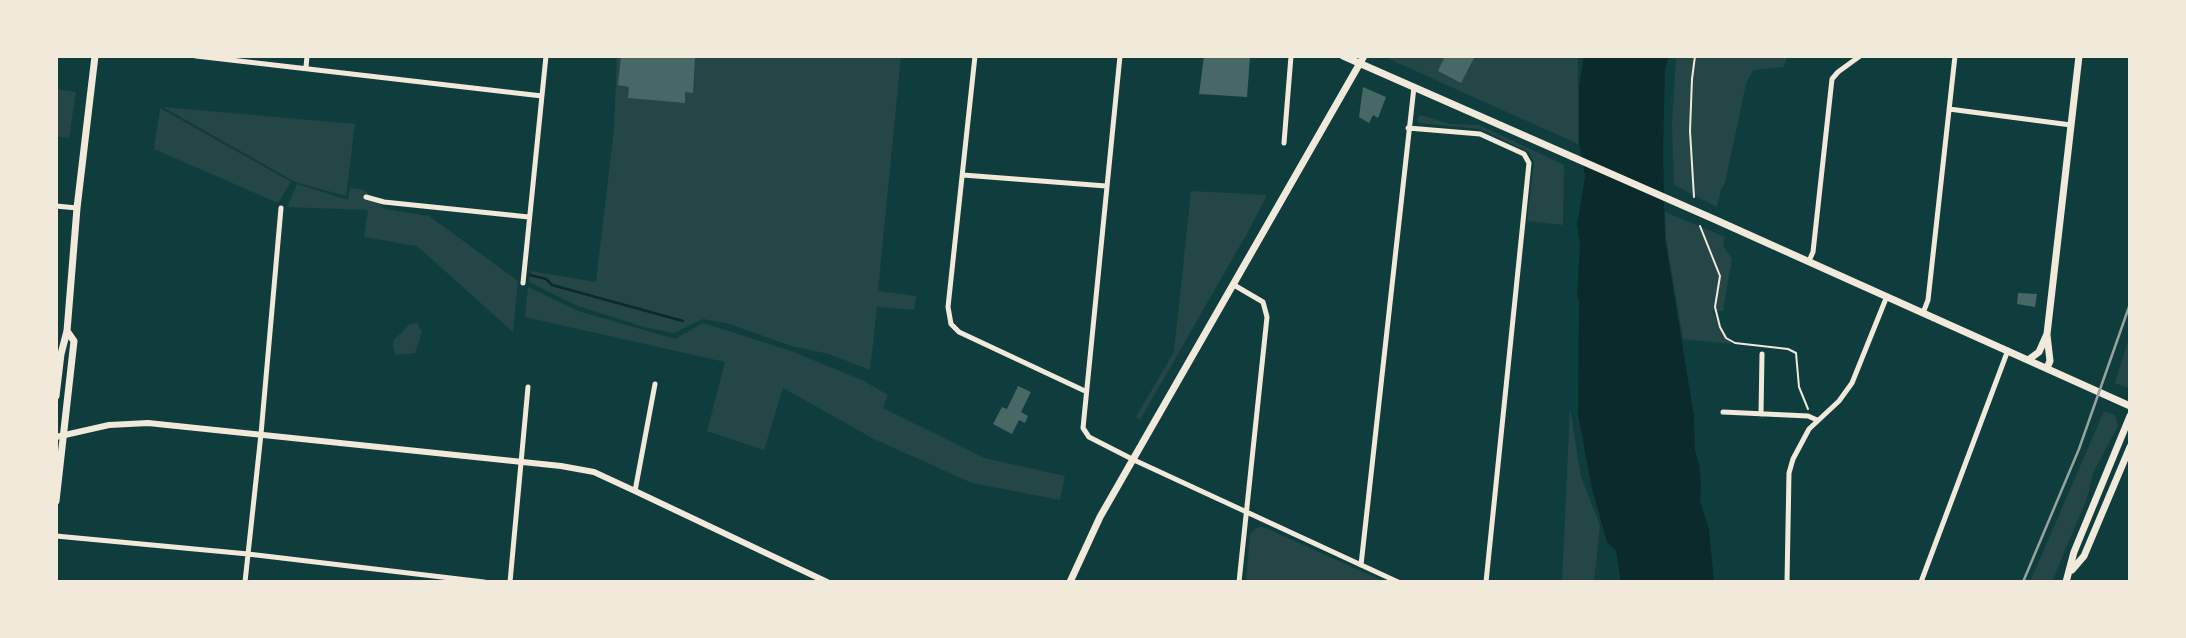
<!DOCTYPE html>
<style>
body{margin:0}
#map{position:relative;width:2186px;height:638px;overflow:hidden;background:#0f3d3e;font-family:"IBM Plex Sans",sans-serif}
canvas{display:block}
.frame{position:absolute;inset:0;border:58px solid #f1e9da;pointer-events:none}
</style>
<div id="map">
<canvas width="2186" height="638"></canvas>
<div class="frame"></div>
</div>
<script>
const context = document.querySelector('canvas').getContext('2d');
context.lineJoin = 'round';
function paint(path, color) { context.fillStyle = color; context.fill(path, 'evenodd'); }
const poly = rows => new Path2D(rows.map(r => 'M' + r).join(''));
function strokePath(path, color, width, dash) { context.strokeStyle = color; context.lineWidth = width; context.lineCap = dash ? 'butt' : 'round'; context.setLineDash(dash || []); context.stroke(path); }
paint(poly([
 [617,56,901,56,878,291,916,296,914,310,877,307,870,370,829,354,791,346,730,324,703,319,674,333,644,327,578,306,529,282,531,271,596,282,614,129],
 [1390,56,1578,56,1578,144,1389,59],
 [1676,56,1788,56,1783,67,1753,70,1746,84,1725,183,1721,189,1717,207,1674,185,1672,125],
 [56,89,76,92,69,138,56,136],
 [163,107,355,124,346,196,295,182],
 [160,108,291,182,278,203,154,149],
 [1420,115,1450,124,1479,125,1564,165,1563,225,1527,221,1534,162,1529,152,1480,129,1419,123,1417,119],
 [297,184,348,200,350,188,364,190,385,209,429,216,518,281,513,332,417,246,364,237,368,210,287,207],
 [1191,191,1267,195,1249,230,1140,420,1136,417,1174,352],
 [1665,212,1725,237,1723,246,1732,259,1723,311,1712,311,1731,344,1683,339,1666,238],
 [528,287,578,311,675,339,703,323,791,351,864,381,888,395,883,408,984,458,1065,476,1060,500,972,483,874,439,783,388,764,450,707,431,725,362,525,317],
 [417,323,422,332,415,353,396,355,393,348,394,340,410,324],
 [2130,334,2130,383,2128,388,2115,383],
 [1570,408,1581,477,1600,525,1594,582,1562,582],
 [2104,411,2115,415,2118,426,2093,473,2087,498,2052,582,2030,582],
 [1261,527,1266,528,1385,582,1246,582,1250,534,1256,528]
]), '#244646');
paint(poly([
 [1584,56,1669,56,1665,70,1663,154,1665,239,1694,416,1695,450,1699,464,1701,483,1700,501,1709,529,1714,582,1621,582,1616,551,1607,542,1592,488,1578,415,1579,302,1577,295,1580,244,1577,225,1585,177,1579,143,1579,87]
]), '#0a2a2b');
strokePath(poly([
 [530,275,546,279,552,285,683,321]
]), '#0a2a2b', 2.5);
paint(poly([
 [621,56,695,56,693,93,685,92,685,103,628,98,629,87,618,85],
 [1204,56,1250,57,1247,97,1199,94],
 [1445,56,1475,56,1461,83,1438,71],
 [1363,87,1386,97,1378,118,1373,115,1369,123,1359,117],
 [2018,293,2037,294,2035,307,2017,304],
 [1018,386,1031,392,1021,412,1028,416,1025,423,1019,420,1012,434,993,424,1002,407,1007,409]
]), '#486865');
strokePath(poly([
 [1694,197,1690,131,1692,79,1695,56],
 [1700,226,1720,276,1715,307,1720,327,1726,338,1735,343,1788,349,1796,353,1799,387,1808,409]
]), '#f1e9da', 2);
strokePath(poly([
 [196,56,542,96],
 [975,56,948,307,951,324,959,332,1085,391],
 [1120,56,1083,428,1089,437,1134,460,1398,582],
 [306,67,307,56],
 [1949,109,2071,125],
 [1408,128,1480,134,1524,154,1529,163,1486,582],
 [1284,143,1291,56],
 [963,175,1106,186],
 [366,197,384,202,529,217],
 [56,206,77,208],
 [1809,261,1813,252,1832,79,1838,72,1860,56],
 [523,283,546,56],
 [1234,285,1263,302,1267,317,1239,582],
 [1923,313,1928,300,1955,56],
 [1723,412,1808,416,1817,420],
 [1761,414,1762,354],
 [635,491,655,384],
 [56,536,248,554,484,582],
 [1361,565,1414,87],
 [245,582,261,434,281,208],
 [510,582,528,387],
 [1787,582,1789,473,1793,459,1809,429,1839,401,1852,383,1887,296],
 [1921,582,2008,350]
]), '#f1e9da', 5);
strokePath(poly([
 [56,437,109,425,148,423,561,466,594,472,635,491,827,582]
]), '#f1e9da', 6);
strokePath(poly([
 [1343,56,1716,220,2130,406],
 [2028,360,2039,352,2047,334,2079,56],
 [2047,368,2050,361,2047,335],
 [56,396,61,354,67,331,77,208,95,56],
 [56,501,74,341,67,331],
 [2072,570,2084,556,2130,447],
 [1070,582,1100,517,1364,56],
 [2066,582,2074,552,2130,416]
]), '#f1e9da', 7);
strokePath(poly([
 [2023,582,2079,449,2130,304]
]), '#97a49c', 2.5);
</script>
